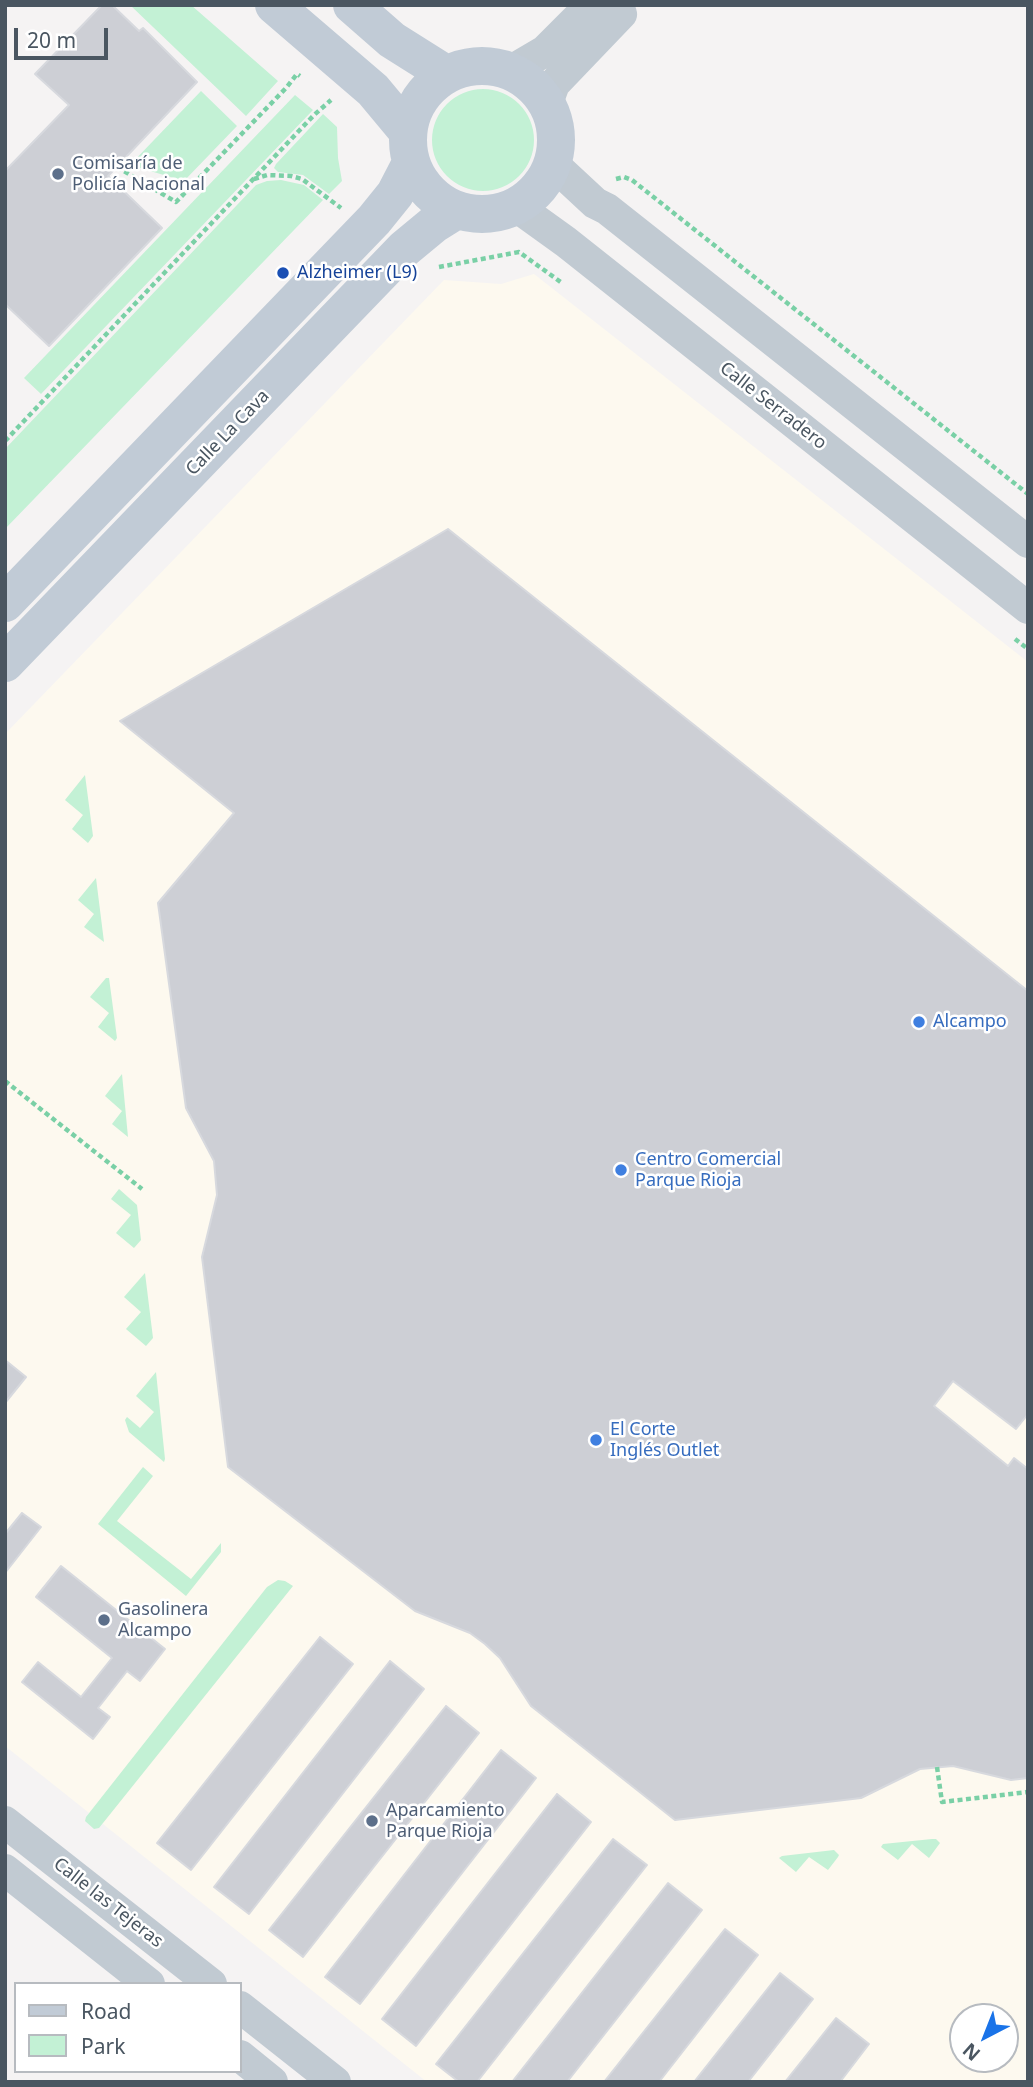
<!DOCTYPE html>
<meta charset="utf-8">
<style>
body{margin:0}
#map{position:relative;width:1033px;height:2087px;overflow:hidden;background:#f5f3f3;font-family:"Noto Sans",sans-serif}
canvas{display:block}
.frame{position:absolute;inset:0;border:7px solid #4a5661;pointer-events:none}
.legend{position:absolute;left:14px;top:1982px;width:228px;height:91px;box-sizing:border-box;background:#fff;border:2px solid #b7bbc0;margin:0;padding:9px 12px;list-style:none;font-size:21px;color:#4a5661}
.legend li{display:flex;align-items:center;gap:14px;height:35px}
.legend b{width:35px;border:2px solid #b7bbc0}
.north{position:absolute;left:949px;top:2003px;width:70px;height:70px;box-sizing:border-box;background:#fff;border:2px solid #b7bbc0;border-radius:50%;rotate:222deg;font-size:19px;font-weight:700;line-height:28px;text-align:center;color:#4a5661}
.north::after{content:'';display:block;margin:auto;width:24px;height:32px;background:#1a73e8;clip-path:polygon(50% 0,100% 100%,50% 72%,0 100%)}
.scale{position:absolute;left:14px;top:28px;width:94px;height:32px;box-sizing:border-box;border:4px solid #4a5661;border-top:0;padding-left:9px;font-size:21px;line-height:24px;white-space:nowrap;color:#4a5661;-webkit-text-stroke:5px #fff;paint-order:stroke}
</style>
<div id="map">
<canvas width="1033" height="2087"></canvas>
<div class="frame"></div>
<ul class="legend">
<li><b style="height:9px;background:#c1cbd6"></b>Road</li>
<li><b style="height:19px;background:#c3f1d5"></b>Park</li>
</ul>
<div class="north">N</div>
<div class="scale">20 m</div>
</div>
<script>
const context = document.querySelector('canvas').getContext('2d');
context.lineJoin = 'round';
function paint(path, color) { context.fillStyle = color; context.fill(path, 'evenodd'); }
const poly = rows => new Path2D(rows.map(r => 'M' + r).join(''));
function strokePath(path, color, width, dash) { context.strokeStyle = color; context.lineWidth = width; context.lineCap = dash ? 'butt' : 'round'; context.setLineDash(dash || []); context.stroke(path); }
function write(font, color, halo, rows, align = 'center') {
  context.font = font + ' "Noto Sans",sans-serif'; context.lineWidth = 5; context.setLineDash([]); context.textBaseline = 'middle'; context.strokeStyle = halo; context.fillStyle = color; for (const [text, x, y, turn = 0] of rows) {
    context.save(); context.translate(x, y); context.rotate((+turn || 0) * Math.PI / 180); context.textAlign = isNaN(turn) ? turn : align; if (halo) context.strokeText(text, 0, 0); context.fillText(text, 0, 0); context.restore();
  }
}
paint(poly([
 [534,274,1028,662,1028,2082,427,2082,5,1746,5,734,444,280,501,284],
 [963,2017,1005,2017,1005,2059,963,2059]
]), '#fdf9ef');
paint(poly([
 [130,5,191,5,278,81,246,116],
 '432 140a51 51 0 1 1 102 0a51 51 0 1 1-102 0Z',
 [201,91,237,126,184,181,130,165],
 [295,95,313,110,41,394,24,378],
 [323,114,337,127,338,158,342,181,329,194,303,175,278,172,274,168,276,164],
 [281,180,304,185,323,200,5,529,5,449,256,185,267,181],
 [85,775,93,836,88,843,72,829,83,815,65,800],
 [96,878,104,942,84,927,94,914,78,900],
 [106,978,109,978,117,1038,115,1041,98,1027,109,1013,90,997],
 [122,1074,128,1137,112,1124,122,1111,105,1096],
 [119,1189,137,1205,141,1240,134,1248,116,1233,131,1215,111,1199],
 [145,1273,153,1338,146,1346,126,1329,141,1312,124,1297],
 [156,1372,165,1459,164,1462,129,1432,125,1420,127,1417,140,1428,154,1412,136,1396],
 [143,1467,153,1476,117,1521,191,1579,221,1543,221,1552,186,1596,98,1524],
 [278,1580,285,1581,293,1586,99,1828,94,1829,85,1821,86,1817,267,1587],
 [932,1839,936,1839,940,1843,929,1858,912,1844,898,1860,881,1847,883,1844],
 [834,1850,839,1855,838,1857,828,1870,809,1857,796,1872,779,1858,782,1856]
]), '#c3f1d5');
const building = poly([
 [102,5,112,5,139,31,143,28,197,82,108,176,162,228,49,346,5,304,5,171,69,105,35,74,102,5],
 [448,529,1028,991,1028,1414,1016,1429,953,1381,934,1406,1008,1466,1014,1458,1028,1469,1028,1778,1011,1780,953,1766,920,1769,861,1798,675,1820,531,1706,500,1658,485,1644,470,1633,415,1611,228,1467,202,1257,217,1195,214,1161,186,1108,158,903,234,813,120,721,448,529],
 [5,1360,26,1377,5,1403,5,1360],
 [22,1513,41,1527,5,1573,5,1534,22,1513],
 [61,1566,165,1649,140,1681,127,1671,98,1708,110,1717,93,1739,22,1682,38,1662,81,1697,112,1658,36,1597,61,1566],
 [320,1637,353,1664,191,1870,157,1843,320,1637],
 [390,1661,424,1689,249,1914,214,1887,390,1661],
 [446,1706,479,1733,303,1957,269,1930,446,1706],
 [501,1750,536,1778,360,2004,325,1977,501,1750],
 [557,1794,591,1822,416,2046,382,2019,557,1794],
 [613,1839,647,1865,477,2082,459,2082,436,2064,613,1839],
 [668,1883,702,1910,567,2082,512,2082,668,1883],
 [725,1929,758,1955,659,2082,604,2082,725,1929],
 [780,1973,813,1999,748,2082,694,2082,780,1973],
 [836,2018,869,2044,840,2082,785,2082,836,2018]
]);
paint(building, '#cdcfd5');
strokePath(building, '#d7d9de', 2);
strokePath(poly([
 [117,167,176,202,286,88,297,74,300,76],
 [254,179,267,175,291,176,302,179,341,208],
 [616,179,624,177,632,180,1028,494],
 [439,267,519,252,562,283],
 [5,441,314,115,331,100],
 [1015,639,1028,649],
 [5,1081,142,1189],
 [937,1767,942,1802,1028,1792]
]), '#7ad0a6', 4.5, [5, 3.5]);
strokePath(poly([
 [511,71,545,51,591,5],
 [547,103,554,84,621,14,618,5],
 [553,164,595,203,607,209,1028,542],
 [516,206,566,242,1028,608],
 [5,1822,211,1984],
 [5,1870,149,1984],
 [240,2007,335,2082],
 [240,2056,272,2082]
]), '#c1cad2', 32);
strokePath(poly([
 [274,5,373,90,408,132],
 [352,5,392,40,446,74],
 '408 140a74 74 0 1 1 148 0a74 74 0 1 1-148 0Z',
 [5,603,374,220,395,194,411,163],
 [5,663,404,249,433,225,457,210]
]), '#c1cbd6', 38);
for (const [x, y, r, color] of [
 [58,174,7,"#5c6f8a"],
 [283,273,7,"#1a4fb4"],
 [919,1022,7,"#3f7fe0"],
 [621,1170,7,"#3f7fe0"],
 [596,1440,7,"#3f7fe0"],
 [104,1620,7,"#5c6f8a"],
 [372,1821,7,"#5c6f8a"]
]) { const dot = new Path2D(); dot.arc(x, y, r, 0, 2 * Math.PI); context.fillStyle = color; context.fill(dot); strokePath(dot, '#fff', 2.5); }
write('18px', '#4e5e75', '#fff', [
 ["Comisaría de",72,164],
 ["Policía Nacional",72,185],
 ["Gasolinera",118,1610],
 ["Alcampo",118,1631],
 ["Aparcamiento",386,1811],
 ["Parque Rioja",386,1832]
], 'left');
write('18px', '#164399', '#fff', [
 ["Alzheimer (L9)",297,273]
], 'left');
write('18px', '#4a5661', '#fff', [
 ["Calle Serradero",773,406,38],
 ["Calle La Cava",228,433,-46],
 ["Calle las Tejeras",108,1903,38]
]);
write('18px', '#366cbe', '#fff', [
 ["Alcampo",933,1022],
 ["Centro Comercial",635,1160],
 ["Parque Rioja",635,1181],
 ["El Corte",610,1430],
 ["Inglés Outlet",610,1451]
], 'left');
</script>
